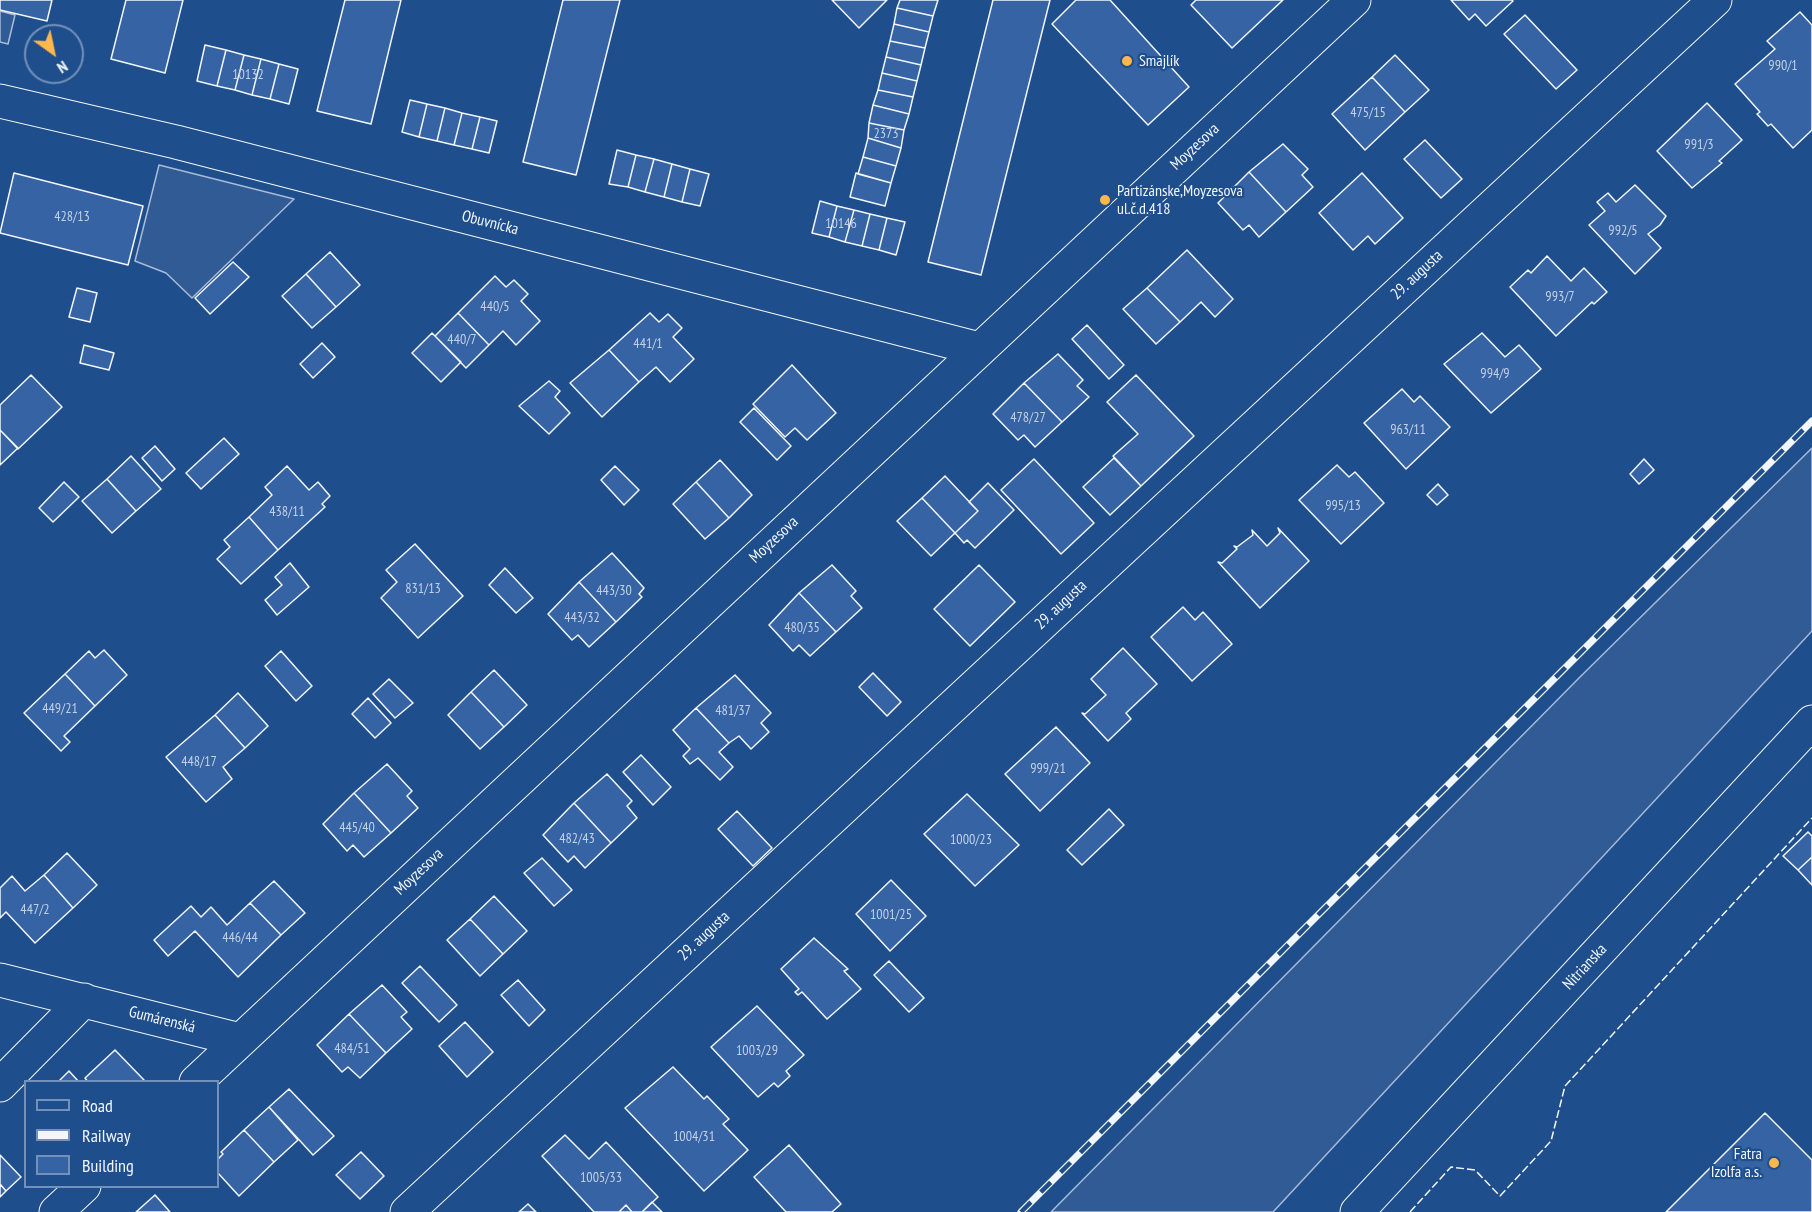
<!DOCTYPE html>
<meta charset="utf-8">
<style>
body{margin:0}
#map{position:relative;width:1812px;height:1212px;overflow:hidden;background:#1f4e8c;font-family:"PT Sans Narrow",sans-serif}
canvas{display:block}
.legend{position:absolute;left:24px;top:1080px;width:195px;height:108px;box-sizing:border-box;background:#1f4e8c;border:2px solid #7391ba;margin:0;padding:8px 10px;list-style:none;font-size:18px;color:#f2f6ff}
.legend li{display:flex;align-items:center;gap:12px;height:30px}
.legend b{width:30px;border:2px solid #7391ba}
.north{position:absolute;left:24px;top:24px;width:60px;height:60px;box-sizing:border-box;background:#1f4e8c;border:2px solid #7391ba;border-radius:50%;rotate:147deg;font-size:16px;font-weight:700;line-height:24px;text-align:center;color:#f2f6ff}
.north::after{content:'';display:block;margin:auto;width:21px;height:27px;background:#ffb74d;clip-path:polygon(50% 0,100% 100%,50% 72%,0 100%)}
</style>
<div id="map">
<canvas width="1812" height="1212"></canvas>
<ul class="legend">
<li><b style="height:8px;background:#1f4e8c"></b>Road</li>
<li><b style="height:8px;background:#f2f6ff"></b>Railway</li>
<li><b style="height:16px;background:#3563a3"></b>Building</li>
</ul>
<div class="north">N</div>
</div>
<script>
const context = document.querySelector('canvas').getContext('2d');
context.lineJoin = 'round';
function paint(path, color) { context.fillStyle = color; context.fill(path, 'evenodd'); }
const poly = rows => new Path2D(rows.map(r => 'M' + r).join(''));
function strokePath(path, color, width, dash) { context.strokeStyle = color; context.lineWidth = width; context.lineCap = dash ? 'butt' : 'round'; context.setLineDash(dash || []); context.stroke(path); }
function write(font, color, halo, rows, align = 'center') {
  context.font = font + ' "PT Sans Narrow",sans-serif'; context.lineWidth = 4.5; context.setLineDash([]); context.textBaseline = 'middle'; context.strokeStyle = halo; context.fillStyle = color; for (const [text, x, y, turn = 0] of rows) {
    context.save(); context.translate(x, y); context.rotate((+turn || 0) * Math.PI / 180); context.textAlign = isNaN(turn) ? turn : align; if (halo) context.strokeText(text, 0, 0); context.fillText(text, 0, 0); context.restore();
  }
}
const built = poly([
 [0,11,15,15,8,44,0,42,0,11],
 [159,165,294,199,192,298,166,273,135,261,159,165],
 [1812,448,1812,631,1273,1212,1051,1212,1579,678,1812,448]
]);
paint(built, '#305b95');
strokePath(built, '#a8bbd7', 1.5);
const building = poly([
 [0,0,52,0,47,21,0,10,0,0],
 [126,0,183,0,165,73,111,59,126,0],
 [345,0,401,0,371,124,317,111,345,0],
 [563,0,620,0,576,175,523,162,563,0],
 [832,0,887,0,859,28,832,0],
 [900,0,938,0,933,16,897,8,900,0],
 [993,0,1050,0,981,275,928,262,993,0],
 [1076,0,1110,0,1189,87,1148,125,1052,24,1076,0],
 [1196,0,1283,0,1232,48,1191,5,1196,0],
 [1451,0,1512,0,1513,1,1486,26,1475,14,1469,20,1451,0],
 [897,8,933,16,929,32,894,24,897,8],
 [1800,12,1812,25,1812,130,1793,148,1771,124,1768,126,1757,114,1760,112,1735,84,1775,49,1767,41,1800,12],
 [1525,15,1577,70,1556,89,1504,34,1525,15],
 [894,24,929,32,925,48,890,41,894,24],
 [890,41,925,48,921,65,886,57,890,41],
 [205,45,226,50,217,86,197,81,205,45],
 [226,50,244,55,235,90,217,86,226,50],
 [244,55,261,59,252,95,235,90,244,55],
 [1395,55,1429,90,1405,112,1372,77,1395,55],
 [886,57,921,65,917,81,882,73,886,57],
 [261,59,279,64,270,99,252,95,261,59],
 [279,64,298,69,289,104,270,99,279,64],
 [882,73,917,81,913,97,878,90,882,73],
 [1372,77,1405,112,1365,150,1332,114,1372,77],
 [878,90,913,97,909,114,873,105,878,90],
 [410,100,427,104,419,137,402,132,410,100],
 [1707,103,1742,140,1719,161,1722,163,1692,188,1657,151,1707,103],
 [427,104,445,108,437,141,419,137,427,104],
 [873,105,909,114,904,130,869,123,873,105],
 [445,108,462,113,454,145,437,141,445,108],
 [462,113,480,117,472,149,454,145,462,113],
 [480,117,497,121,489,153,472,149,480,117],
 [869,123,904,130,901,148,868,138,869,123],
 [868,138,901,148,896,166,863,157,868,138],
 [1425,140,1462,179,1441,198,1404,159,1425,140],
 [1283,144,1308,169,1302,175,1313,187,1286,212,1249,172,1283,144],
 [617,150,636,155,628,187,609,184,617,150],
 [636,155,654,159,645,192,628,187,636,155],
 [863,157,896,166,891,183,858,174,863,157],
 [654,159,672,164,664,197,645,192,654,159],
 [672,164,690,169,682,202,664,197,672,164],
 [690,169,709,174,700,206,682,202,690,169],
 [1249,172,1286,212,1259,237,1249,225,1243,230,1218,203,1249,172],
 [14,173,143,206,128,265,0,233,14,173],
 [856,173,891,183,885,206,850,197,856,173],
 [1362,173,1403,218,1375,244,1368,236,1353,250,1319,213,1362,173],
 [1635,185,1666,216,1660,225,1648,234,1661,248,1635,274,1589,225,1605,211,1597,202,1608,193,1616,202,1635,185],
 [820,201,837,206,829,237,812,233,820,201],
 [837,206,854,210,845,242,829,237,837,206],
 [854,210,870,214,862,246,845,242,854,210],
 [870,214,887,218,879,250,862,246,870,214],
 [887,218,905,222,896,255,879,250,887,218],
 [1187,250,1233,299,1215,317,1201,302,1180,322,1147,288,1187,250],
 [330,252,360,285,336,307,306,274,330,252],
 [1547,256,1571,281,1584,268,1607,292,1594,304,1592,302,1556,336,1510,287,1528,270,1531,273,1547,256],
 [233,262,249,277,210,314,195,298,233,262],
 [306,274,336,307,312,328,282,296,306,274],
 [495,276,506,287,514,280,528,294,521,301,540,321,516,345,503,331,489,345,458,313,495,276],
 [77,288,97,293,90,322,69,317,77,288],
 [1147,288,1180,322,1156,344,1123,309,1147,288],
 [458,313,489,345,466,368,435,336,458,313],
 [650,313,659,322,668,314,682,328,673,337,694,359,670,382,656,367,639,382,609,350,650,313],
 [1087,325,1124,365,1109,379,1072,339,1087,325],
 [432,333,461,362,441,382,412,353,432,333],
 [1482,333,1505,357,1519,345,1541,369,1491,413,1444,364,1482,333],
 [322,343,335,357,313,378,300,364,322,343],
 [84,345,114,353,109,370,80,363,84,345],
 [609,350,639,382,602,417,570,383,609,350],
 [1058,354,1083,380,1077,386,1089,397,1062,422,1024,383,1058,354],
 [792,365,836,413,807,440,795,428,785,437,753,404,792,365],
 [31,375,62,407,18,449,0,430,0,405,31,375],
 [1136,375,1194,436,1141,486,1113,456,1138,434,1107,402,1136,375],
 [549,381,560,391,555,397,570,413,549,434,519,406,549,381],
 [1024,383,1062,422,1035,447,1024,435,1018,440,993,414,1024,383],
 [1402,389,1414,402,1420,396,1450,427,1406,469,1364,423,1402,389],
 [754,408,791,446,777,460,740,422,754,408],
 [0,430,18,448,0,465,0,430],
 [224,438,239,454,201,489,186,473,224,438],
 [155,446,175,469,162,481,142,458,155,446],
 [131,456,161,489,136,511,107,479,131,456],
 [1114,458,1141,486,1110,515,1083,487,1114,458],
 [1034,459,1094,523,1061,554,1001,490,1034,459],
 [1644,459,1654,470,1639,484,1630,474,1644,459],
 [720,460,752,495,729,518,696,482,720,460],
 [1337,465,1349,477,1355,472,1384,503,1341,544,1299,500,1337,465],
 [287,466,309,490,318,482,330,496,322,504,325,507,278,550,249,517,272,495,265,487,287,466],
 [615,466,639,490,624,505,601,480,615,466],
 [945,476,978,511,955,533,922,498,945,476],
 [107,479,136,511,112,533,82,501,107,479],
 [64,482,79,497,53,522,39,508,64,482],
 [696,482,729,518,705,539,673,504,696,482],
 [988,483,1014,510,975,548,967,540,964,543,955,533,978,511,969,502,988,483],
 [1438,484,1448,495,1437,505,1427,495,1438,484],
 [922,498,955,533,931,556,897,521,922,498],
 [249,517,278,550,241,584,217,559,230,547,224,540,249,517],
 [1278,528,1309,561,1260,608,1218,562,1222,563,1237,549,1234,546,1237,547,1253,535,1252,530,1267,546,1280,533,1278,528],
 [415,544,463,596,418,638,381,598,397,582,386,570,415,544],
 [612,553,644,588,639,594,642,597,616,622,579,582,612,553],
 [290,563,309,587,277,615,265,600,282,585,275,577,290,563],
 [832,565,856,591,851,596,862,608,836,632,799,593,832,565],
 [979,565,1015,602,970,646,934,609,979,565],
 [505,568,533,598,516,613,489,585,505,568],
 [579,582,616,622,589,647,578,635,572,640,548,614,579,582],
 [799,593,836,632,810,656,799,645,793,651,769,625,799,593],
 [1183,607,1195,620,1203,612,1232,644,1192,681,1151,637,1183,607],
 [1123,648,1157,684,1126,713,1131,719,1108,741,1082,713,1085,714,1106,695,1091,679,1123,648],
 [104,650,127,675,95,706,65,674,89,651,95,658,104,650],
 [281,651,312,686,296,701,265,666,281,651],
 [494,670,527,705,504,727,471,692,494,670],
 [873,673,901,702,887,716,859,687,873,673],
 [65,674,95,706,64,736,70,742,61,751,24,713,65,674],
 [735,675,771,713,761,723,769,732,751,749,739,736,729,743,696,708,735,675],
 [389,679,413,703,395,718,373,694,389,679],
 [471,692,504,727,480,749,448,715,471,692],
 [238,693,268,726,245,748,215,715,238,693],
 [368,698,391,723,375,738,352,714,368,698],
 [696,708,729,743,719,752,733,767,720,780,698,758,690,764,683,756,690,749,673,730,696,708],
 [215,715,245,748,223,767,232,779,206,802,166,757,215,715],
 [1056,727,1090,763,1040,811,1005,774,1056,727],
 [641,755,671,787,653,805,623,772,641,755],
 [387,764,412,791,407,796,418,808,391,833,354,793,387,764],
 [607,774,632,801,627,806,637,818,611,843,574,803,607,774],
 [354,793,391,833,364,857,353,845,347,851,323,824,354,793],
 [967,794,1019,845,975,886,924,834,967,794],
 [574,803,611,843,585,868,574,856,568,862,543,835,574,803],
 [1109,809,1124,825,1082,865,1067,850,1109,809],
 [737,811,772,848,753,866,718,829,737,811],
 [1808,832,1812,836,1812,857,1798,870,1783,856,1808,832],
 [67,853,97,885,73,908,44,875,67,853],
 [1812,857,1812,885,1798,870,1812,857],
 [542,858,572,890,554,906,524,873,542,858],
 [44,875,73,908,35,943,6,912,0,918,0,888,12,876,25,891,44,875],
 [891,880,926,916,890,951,856,914,891,880],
 [274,881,305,913,281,935,250,903,274,881],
 [494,896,527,931,503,954,470,919,494,896],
 [250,903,281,935,238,977,195,931,168,956,154,940,191,906,201,917,211,907,227,925,250,903],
 [470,919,503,954,480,976,447,940,470,919],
 [814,938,848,969,844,971,861,989,827,1019,802,992,798,995,795,992,799,989,781,969,814,938],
 [889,961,924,998,909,1012,874,975,889,961],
 [420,966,457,1005,439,1022,402,983,420,966],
 [518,980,545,1010,529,1026,501,995,518,980],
 [382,985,407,1012,401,1017,412,1029,386,1053,349,1014,382,985],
 [757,1006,804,1055,786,1071,790,1076,778,1087,774,1083,758,1097,711,1047,757,1006],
 [349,1014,386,1053,360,1078,348,1067,342,1072,317,1045,349,1014],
 [465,1022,493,1052,467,1077,439,1046,465,1022],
 [115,1050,144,1080,143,1082,88,1082,85,1078,115,1050],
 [673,1067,704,1099,707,1096,729,1119,723,1124,748,1150,704,1191,625,1108,673,1067],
 [69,1071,79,1082,58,1082,69,1071],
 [289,1089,334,1136,313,1155,269,1107,289,1089],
 [269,1107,298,1140,274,1162,244,1130,269,1107],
 [1765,1113,1812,1160,1812,1212,1666,1212,1765,1113],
 [244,1130,274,1162,239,1196,218,1173,218,1159,223,1154,221,1152,244,1130],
 [565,1135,589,1159,606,1142,658,1197,642,1212,632,1212,626,1205,619,1212,594,1212,542,1156,565,1135],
 [789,1145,841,1204,832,1212,786,1212,754,1177,789,1145],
 [361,1152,384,1176,360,1199,336,1175,361,1152],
 [0,1155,21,1177,6,1191,0,1184,0,1155],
 [0,1184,6,1191,0,1197,0,1184],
 [155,1195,170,1212,136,1212,155,1195],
 [652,1202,662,1212,642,1212,652,1202],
 [528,1204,536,1212,519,1212,528,1204],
 [626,1205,632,1212,619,1212,626,1205]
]);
paint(building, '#3563a3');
strokePath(building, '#f2f6ff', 1.5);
const street = poly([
 [0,101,176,142,979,349],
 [0,980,240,1040],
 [196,1082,1354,0],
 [0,1085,84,1000],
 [56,1212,84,1186],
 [407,1212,1715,0]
]);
const primary = poly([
 [1357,1212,1812,722]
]);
strokePath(street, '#f2f6ff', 35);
strokePath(primary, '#f2f6ff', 35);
strokePath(street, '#1f4e8c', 33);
strokePath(primary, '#1f4e8c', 33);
const rail = poly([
 [1021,1212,1812,421]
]);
strokePath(rail, '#f2f6ff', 7);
strokePath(rail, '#1f4e8c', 4.5, [14]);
strokePath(poly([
 [1410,1212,1451,1167,1475,1170,1500,1196,1551,1141,1565,1086,1812,818]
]), '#f2f6ff', 1.5, [8, 3]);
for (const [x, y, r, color] of [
 [1127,61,6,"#ffb74d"],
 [1105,200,6,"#ffb74d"],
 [1774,1163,6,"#ffb74d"]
]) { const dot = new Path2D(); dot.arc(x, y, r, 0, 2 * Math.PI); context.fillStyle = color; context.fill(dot); strokePath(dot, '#1f4e8c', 2); }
write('14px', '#c3d1e8', null, [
 ["990/1",1783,66],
 ["10132",248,75],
 ["475/15",1368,113],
 ["2373",886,134],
 ["991/3",1699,145],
 ["428/13",72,217],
 ["10146",841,224],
 ["992/5",1623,231],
 ["993/7",1560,297],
 ["440/5",495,307],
 ["440/7",462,340],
 ["441/1",648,344],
 ["994/9",1495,374],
 ["478/27",1028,418],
 ["963/11",1408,430],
 ["995/13",1343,506],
 ["438/11",287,512],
 ["831/13",423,589],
 ["443/30",614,591],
 ["443/32",582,618],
 ["480/35",802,628],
 ["449/21",60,709],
 ["481/37",733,711],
 ["448/17",199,762],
 ["999/21",1048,769],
 ["445/40",357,828],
 ["482/43",577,839],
 ["1000/23",971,840],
 ["447/2",35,910],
 ["1001/25",891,915],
 ["446/44",240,938],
 ["484/51",352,1049],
 ["1003/29",757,1051],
 ["1004/31",694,1137],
 ["1005/33",601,1178]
]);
write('16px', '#f2f6ff', '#1f4e8c', [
 ["Smajlík",1139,61],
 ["Partizánske,Moyzesova",1117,191],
 ["ul.č.d.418",1117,209],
 ["Fatra",1762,1154,"right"],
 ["Izolfa a.s.",1762,1172,"right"]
], 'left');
write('16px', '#f2f6ff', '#1f4e8c', [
 ["Moyzesova",1195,147,-43],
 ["Obuvnícka",490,223,14],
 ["29. augusta",1417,275,-43],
 ["Moyzesova",774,540,-43],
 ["29. augusta",1061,605,-43],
 ["Moyzesova",419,872,-43],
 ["29. augusta",704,936,-43],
 ["Nitrianska",1585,967,-47],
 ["Gumárenská",162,1020,14]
]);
</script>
